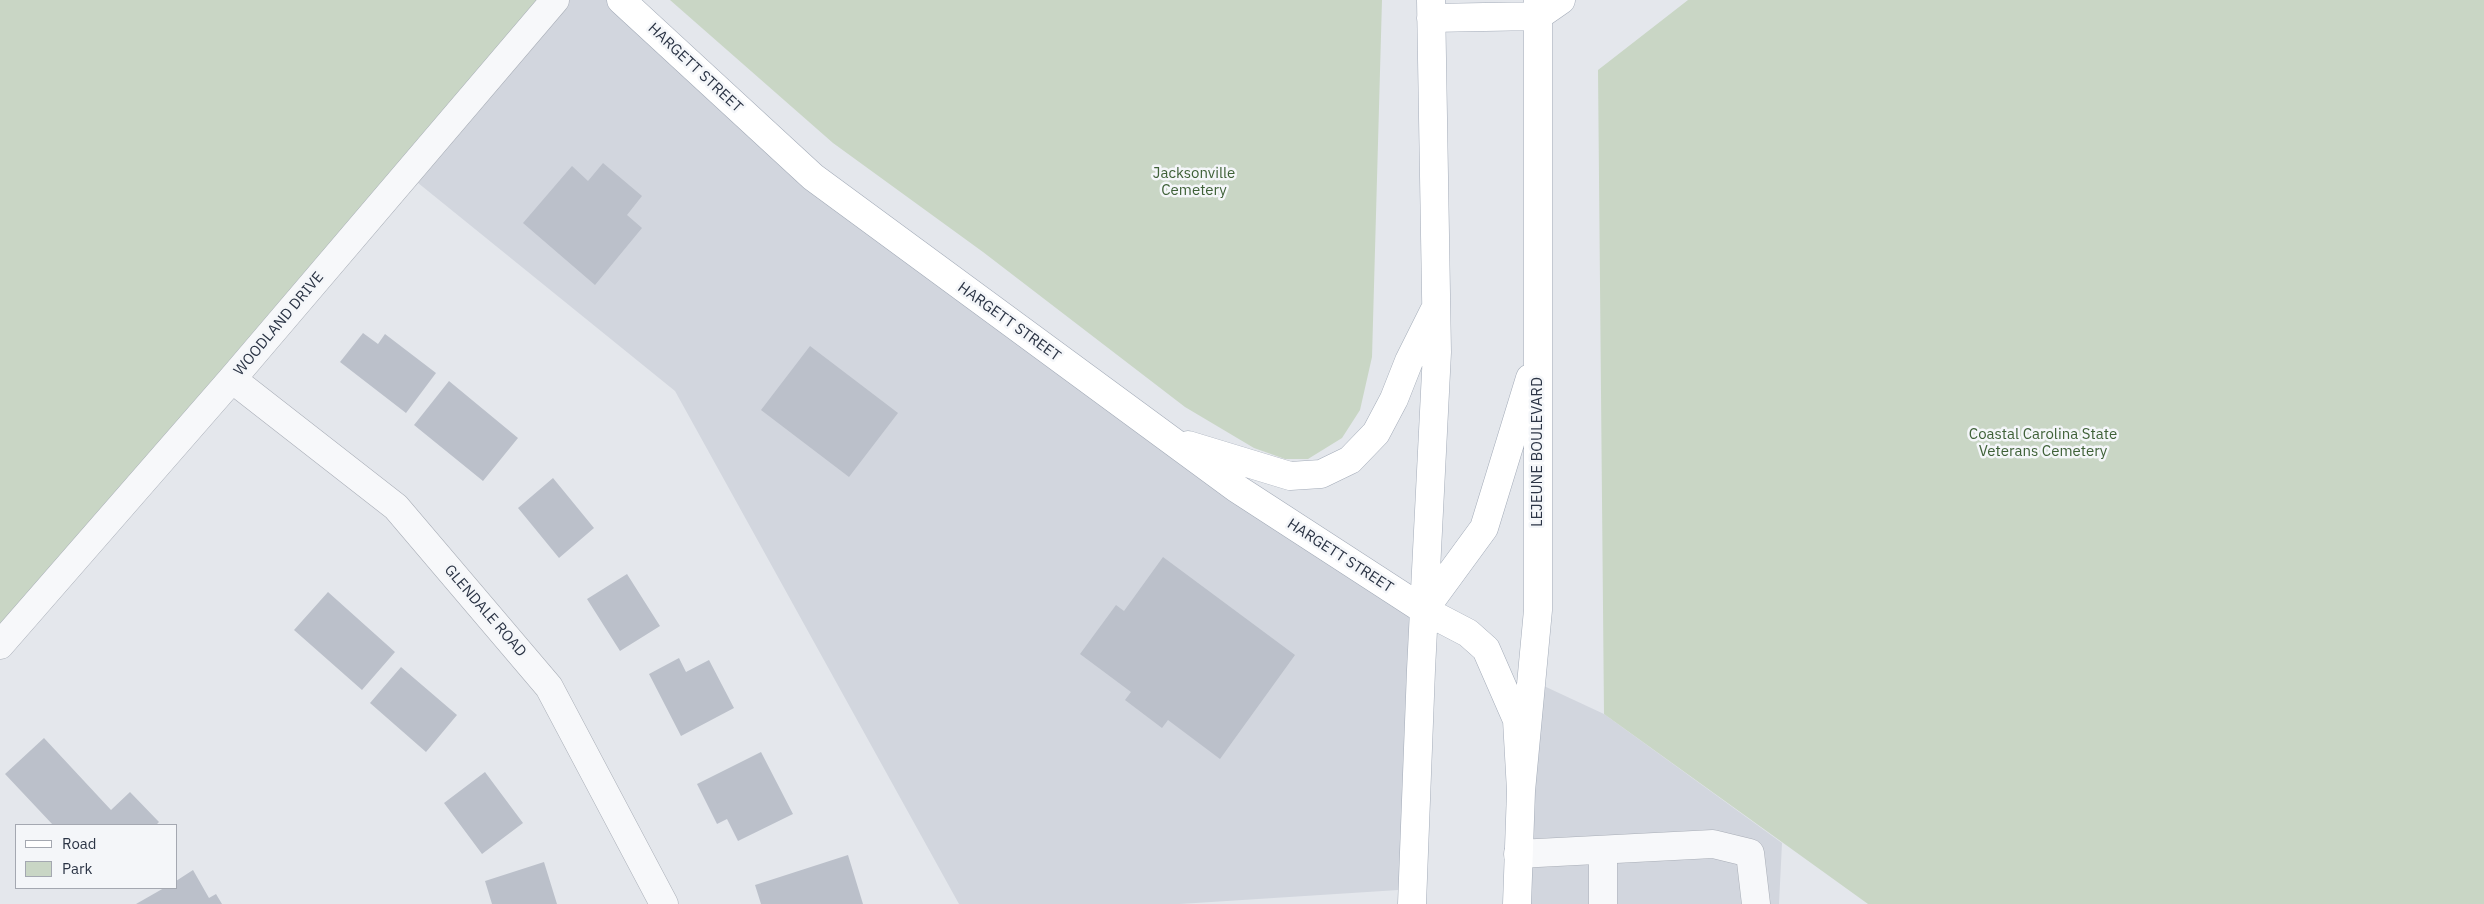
<!DOCTYPE html>
<style>
body{margin:0}
#map{position:relative;width:2484px;height:904px;overflow:hidden;background:#e4e7ec;font-family:"IBM Plex Sans",sans-serif}
canvas{display:block}
.legend{position:absolute;left:15px;top:824px;width:162px;height:65px;box-sizing:border-box;background:#f4f6f9;border:1px solid #a4a8b1;margin:0;padding:6px 9px;list-style:none;font-size:15px;color:#2b3445}
.legend li{display:flex;align-items:center;gap:10px;height:25px}
.legend b{width:25px;border:1px solid #a4a8b1}
</style>
<div id="map">
<canvas width="2484" height="904"></canvas>
<ul class="legend">
<li><b style="height:6px;background:#fff"></b>Road</li>
<li><b style="height:14px;background:#c9d6c5"></b>Park</li>
</ul>
</div>
<script>
const context = document.querySelector('canvas').getContext('2d');
context.lineJoin = 'round';
function paint(path, color) { context.fillStyle = color; context.fill(path, 'evenodd'); }
const poly = rows => new Path2D(rows.map(r => 'M' + r).join(''));
function strokePath(path, color, width, dash) { context.strokeStyle = color; context.lineWidth = width; context.lineCap = dash ? 'butt' : 'round'; context.setLineDash(dash || []); context.stroke(path); }
function write(font, color, halo, rows, align = 'center') {
  context.font = font + ' "IBM Plex Sans",sans-serif'; context.lineWidth = 5; context.setLineDash([]); context.textBaseline = 'middle'; context.strokeStyle = halo; context.fillStyle = color; for (const [text, x, y, turn = 0] of rows) {
    context.save(); context.translate(x, y); context.rotate((+turn || 0) * Math.PI / 180); context.textAlign = isNaN(turn) ? turn : align; if (halo) context.strokeText(text, 0, 0); context.fillText(text, 0, 0); context.restore();
  }
}
paint(poly([
 [555,0,621,0,813,177,1424,610,1414,889,1180,904,959,904,675,391,407,174],
 [1531,680,1604,714,1782,843,1779,904,1517,904]
]), '#d2d6de');
paint(poly([
 [0,0,555,0,0,645],
 [670,0,1382,0,1372,357,1360,410,1342,438,1308,459,1285,459,1254,448,1185,407,983,252,833,143],
 [1688,0,2484,0,2484,904,1868,904,1604,714,1598,70]
]), '#c9d6c5');
paint(poly([
 [603,163,642,196,627,215,642,228,595,285,523,223,572,166,588,181],
 [363,333,378,344,385,334,436,373,406,413,340,362],
 [810,346,898,413,849,477,761,410],
 [449,381,518,438,483,481,414,425],
 [553,478,594,528,559,558,518,508],
 [1163,557,1295,655,1220,759,1168,720,1162,728,1125,700,1131,692,1080,654,1116,605,1124,611],
 [627,574,660,626,620,651,587,599],
 [328,592,395,652,362,690,294,630],
 [679,658,686,672,709,660,734,708,681,736,649,674],
 [401,667,457,715,426,752,370,703],
 [44,738,111,810,130,792,159,822,156,825,53,825,5,774],
 [761,752,793,814,738,841,727,819,717,824,697,784],
 [485,772,523,823,482,854,444,803],
 [848,855,863,904,761,904,755,885],
 [544,862,557,904,492,904,485,881],
 [193,870,209,898,216,894,222,904,136,904,164,888,176,888,176,881]
]), '#bbc0ca');
const minor = poly([
 [232,379,396,507,549,687,664,904],
 [0,645,232,379,555,0],
 [1518,854,1713,844,1750,853,1756,904],
 [1603,904,1603,850]
]);
const major = poly([
 [621,0,813,177,1236,488,1424,610,1468,633,1486,649,1517,720,1521,791],
 [1431,18,1538,16,1561,0],
 [1188,445,1290,476,1321,474,1350,460,1376,433,1394,399,1409,361,1434,311],
 [1424,610,1484,528,1530,378],
 [1412,904,1421,670,1437,352,1431,0],
 [1517,904,1521,791,1538,610,1538,0]
]);
strokePath(minor, '#a9aeb7', 29);
strokePath(major, '#a3abb8', 29);
strokePath(minor, '#f7f8fa', 28);
strokePath(major, '#fff', 28);
write('15px', '#2b3445', '#f4f6f9', [
 ["HARGETT STREET",695,68,43],
 ["HARGETT STREET",1009,322,36],
 ["WOODLAND DRIVE",279,324,-50],
 ["LEJEUNE BOULEVARD",1538,452,-90],
 ["HARGETT STREET",1340,556,33],
 ["GLENDALE ROAD",485,611,49]
]);
write('15px', '#3f6138', '#f4f6f9', [
 ["Jacksonville",1194,174],
 ["Cemetery",1194,191],
 ["Coastal Carolina State",2043,435],
 ["Veterans Cemetery",2043,452]
]);
</script>
